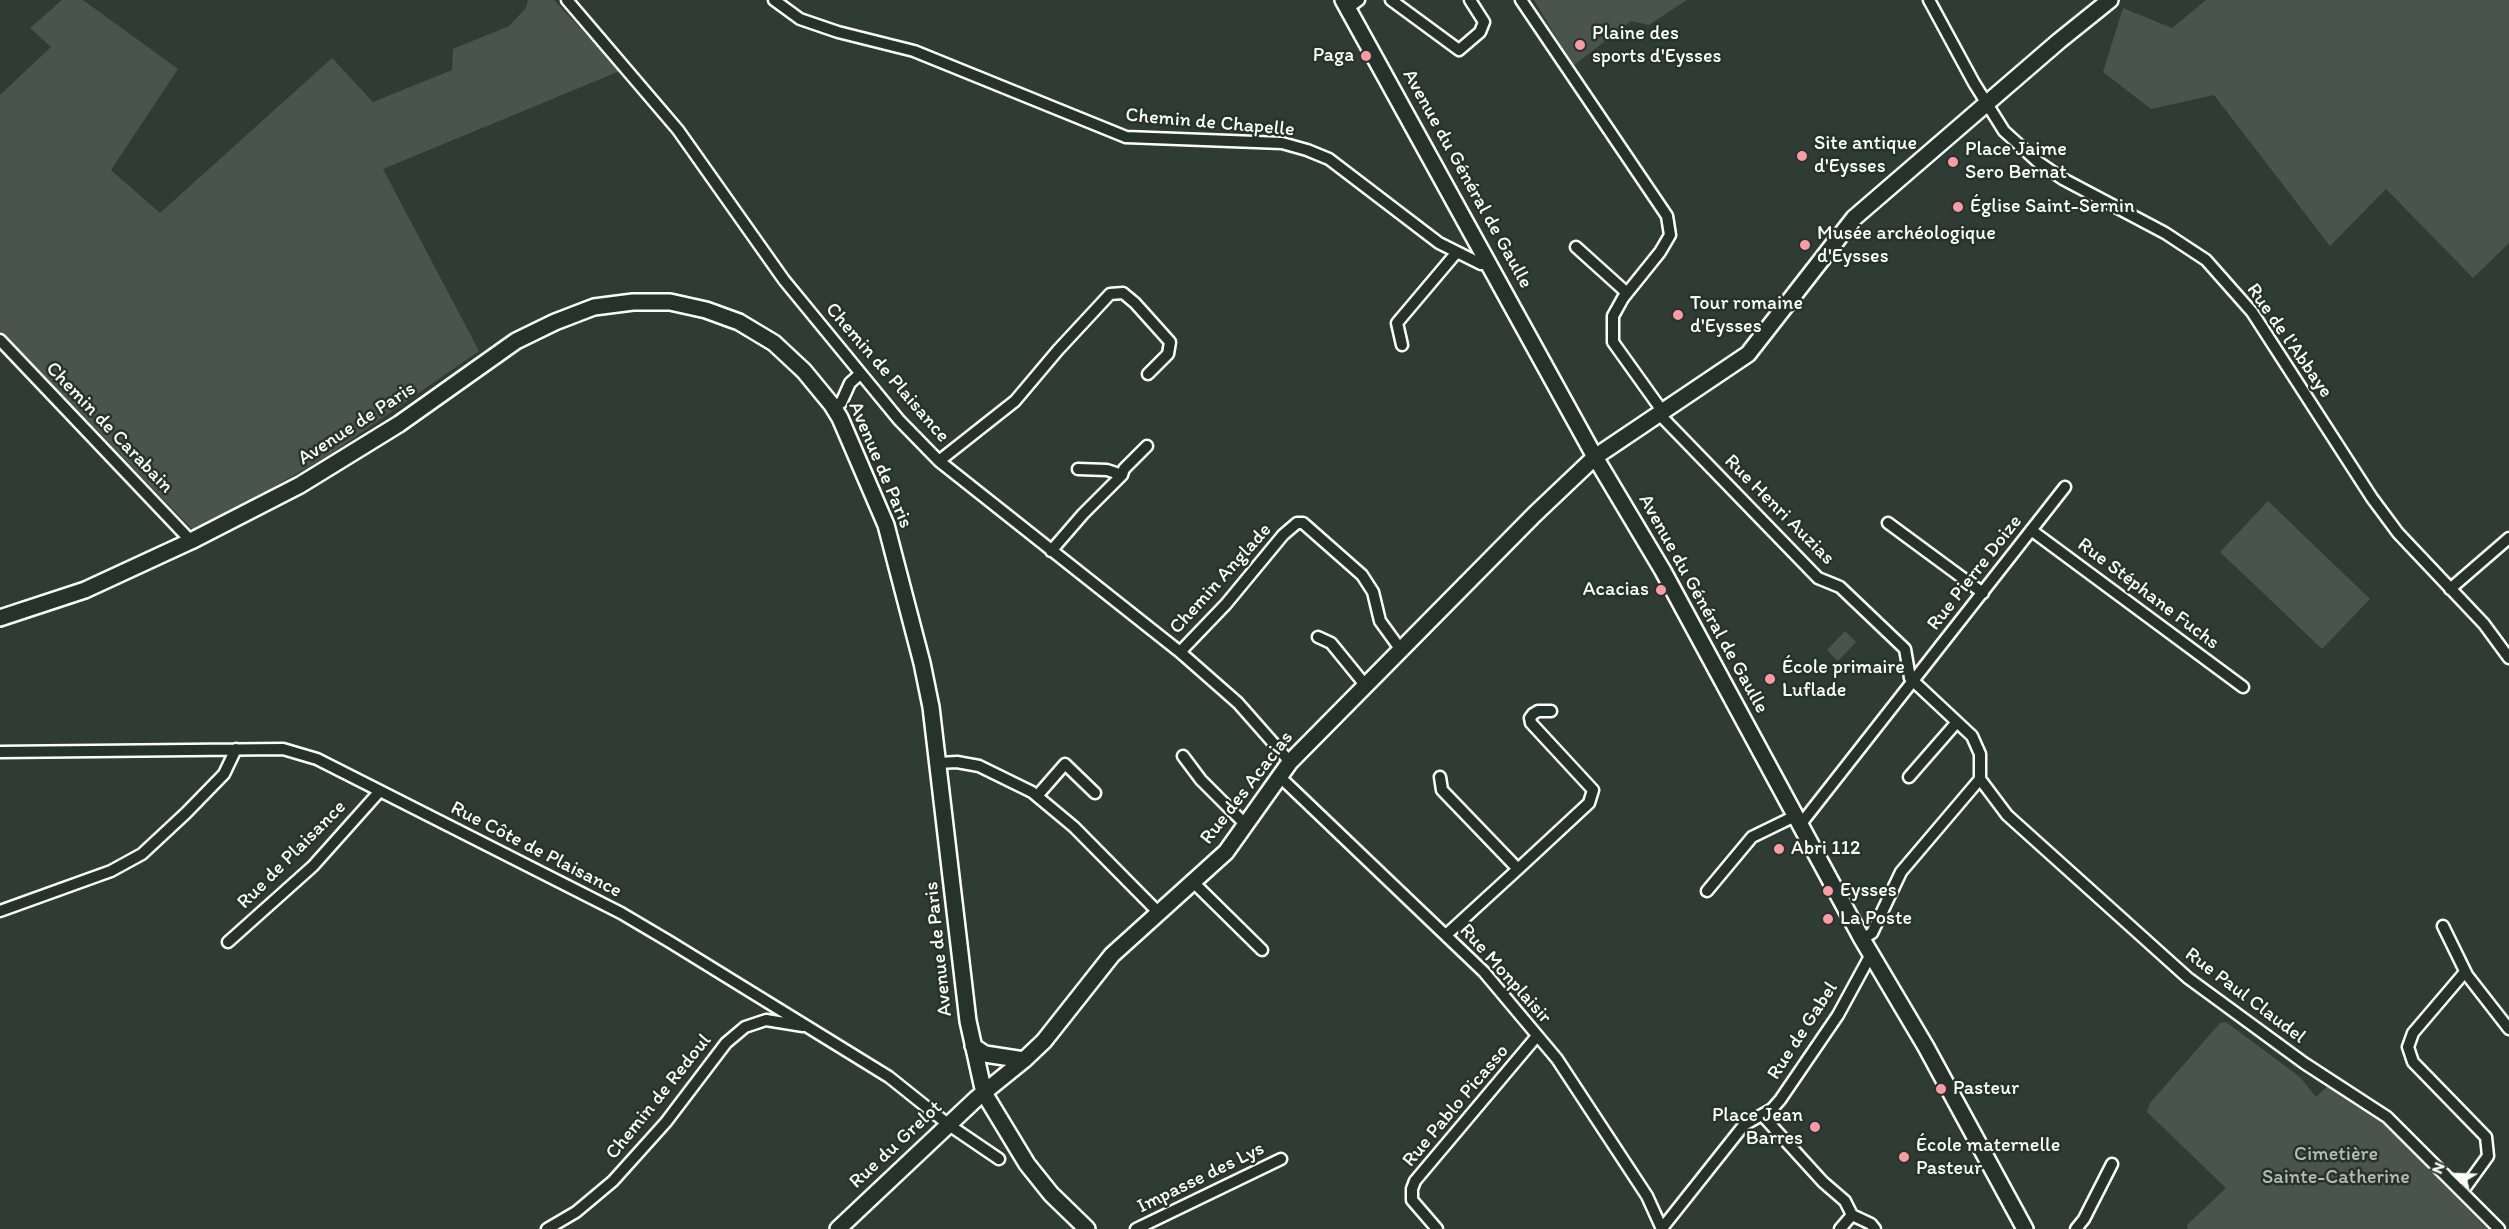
<!DOCTYPE html>
<meta charset="utf-8">
<style>
body{margin:0}
#map{position:relative;width:2509px;height:1229px;overflow:hidden;background:#2f3b35;font-family:Itim,sans-serif}
canvas{display:block}
.north{position:absolute;left:2425px;top:1145px;width:60px;height:60px;-webkit-text-stroke:4px #26332d;paint-order:stroke;rotate:293deg;font-size:16px;font-weight:700;line-height:24px;text-align:center;color:#fff}
.north::after{content:'';display:block;margin:auto;width:21px;height:27px;background:#fff;clip-path:polygon(50% 0,100% 100%,50% 72%,0 100%)}
</style>
<div id="map">
<canvas width="2509" height="1229"></canvas>
<div class="north">N</div>
</div>
<script>
const context = document.querySelector('canvas').getContext('2d');
context.lineJoin = 'round';
function paint(path, color) { context.fillStyle = color; context.fill(path, 'evenodd'); }
const poly = rows => new Path2D(rows.map(r => 'M' + r).join(''));
function strokePath(path, color, width, dash) { context.strokeStyle = color; context.lineWidth = width; context.lineCap = dash ? 'butt' : 'round'; context.setLineDash(dash || []); context.stroke(path); }
function write(font, color, halo, rows, align = 'center') {
  context.font = font + ' Itim,sans-serif'; context.lineWidth = 5; context.setLineDash([]); context.textBaseline = 'middle'; context.strokeStyle = halo; context.fillStyle = color; for (const [text, x, y, turn = 0] of rows) {
    context.save(); context.translate(x, y); context.rotate((+turn || 0) * Math.PI / 180); context.textAlign = isNaN(turn) ? turn : align; if (halo) context.strokeText(text, 0, 0); context.fillText(text, 0, 0); context.restore();
  }
}
paint(poly([
 [62,0,83,0,178,69,111,170,160,213,332,58,373,102,452,70,453,49,509,26,526,8,528,0,554,0,620,71,383,169,479,351,329,455,195,532,0,331,0,95,51,47,30,28],
 [1534,0,1687,0,1649,25,1631,21,1573,66],
 [2206,0,2509,0,2509,243,2473,278,2386,189,2330,246,2214,95,2151,109,2103,72,2123,8,2172,28],
 [2268,501,2370,599,2322,649,2220,552],
 [1845,631,1856,642,1838,661,1827,650],
 [2226,1022,2300,1077,2316,1097,2328,1086,2383,1123,2487,1229,2188,1229,2187,1225,2226,1188,2147,1112,2150,1103,2220,1023]
]), '#4a544f');
const street = poly([
 [567,0,678,130,784,280,899,420,939,461,1180,652,1238,703,1290,762],
 [774,0,800,19,838,32,914,51,1126,137,1282,143,1307,150,1329,159,1439,243,1481,264,1491,264],
 [1391,0,1459,50,1480,32,1484,22,1470,0],
 [1521,0,1667,216,1670,235,1660,252,1623,298,1613,316,1613,342,1663,412],
 [1929,0,1974,83,2004,131,2038,162,2063,179,2165,233,2206,260,2252,312,2372,498,2398,533,2484,624,2509,658],
 [1348,8,1359,0],
 [1576,247,1627,293],
 [0,340,191,541],
 [1402,345,1397,323,1457,252],
 [832,405,841,403,850,383,860,374],
 [1659,414,1818,578,1840,587,1905,649,1910,678,1972,736,1980,754,1980,779,1901,872,1872,933,1862,939],
 [939,461,1015,401,1058,350,1110,294,1123,293,1135,303,1170,342,1168,354,1148,374],
 [1122,475,1124,469,1147,446],
 [1888,523,1983,593],
 [2031,530,2243,687],
 [1051,551,1083,514,1122,475,1107,470,1078,469],
 [2450,589,2509,538],
 [1318,637,1331,643,1366,686],
 [1180,652,1226,604,1283,535,1297,523,1303,523,1362,575,1373,592,1380,621,1401,650],
 [0,752,283,749,317,759,621,913,670,942,889,1077,949,1125,999,1159],
 [1183,756,1201,780,1245,824],
 [938,763,957,762,979,766,1032,792,1074,827,1158,912],
 [1279,776,1484,972,1557,1059,1647,1196,1662,1229],
 [1440,777,1442,790,1518,869,1446,935],
 [1909,777,1957,722],
 [1980,779,2007,815,2188,978,2304,1063,2387,1117,2499,1229],
 [1037,796,1065,764,1095,793],
 [1800,825,2065,487],
 [1518,869,1589,803,1593,790,1531,723,1530,718,1533,714,1538,711,1551,711],
 [1193,882,1262,950],
 [1707,891,1752,837,1795,816],
 [0,911,111,871,142,854,186,813,224,774,236,749],
 [2443,926,2467,975,2509,1029],
 [228,942,313,866,380,791],
 [1762,1115,1823,1182,1845,1201,1852,1215,1871,1224,1875,1229],
 [2462,1192,2488,1156,2486,1137,2413,1062,2408,1047,2413,1033,2465,972],
 [1663,1227,1744,1125,1772,1109,1780,1100,1838,1015,1869,958,1872,955],
 [547,1229,576,1212,613,1181,666,1122,726,1043,745,1027,766,1020,803,1026],
 [1136,1229,1281,1159],
 [1437,1229,1412,1200,1412,1189,1415,1181,1537,1036],
 [1840,1229,1852,1215],
 [2076,1229,2084,1219,2112,1164]
]);
const secondary = poly([
 [1343,0,1595,457,1663,571,1862,939,1926,1047,2025,1229],
 [0,618,85,590,191,541,300,485,399,424,516,341,555,322,594,307,633,302,670,302,706,310,739,322,774,343,804,371,832,405,840,418,886,525,922,663,931,707,968,1021,984,1093,1027,1164,1051,1194,1087,1229],
 [973,1046,985,1054,1024,1060],
 [838,1229,977,1098,1024,1060,1044,1041,1112,955,1226,852,1290,762,1535,514,1595,457,1748,354,1854,218,2059,41,2110,0]
]);
strokePath(street, '#fff', 15);
strokePath(secondary, '#fff', 20);
strokePath(street, '#26332d', 10);
strokePath(secondary, '#26332d', 15);
for (const [x, y, r, color] of [
 [1580,45,6,"#ff9aa2"],
 [1366,56,6,"#ff9aa2"],
 [1802,156,6,"#ff9aa2"],
 [1953,162,6,"#ff9aa2"],
 [1958,207,6,"#ff9aa2"],
 [1805,245,6,"#ff9aa2"],
 [1678,315,6,"#ff9aa2"],
 [1661,590,6,"#ff9aa2"],
 [1770,679,6,"#ff9aa2"],
 [1779,849,6,"#ff9aa2"],
 [1828,891,6,"#ff9aa2"],
 [1828,919,6,"#ff9aa2"],
 [1941,1089,6,"#ff9aa2"],
 [1815,1127,6,"#ff9aa2"],
 [1904,1157,6,"#ff9aa2"]
]) { const dot = new Path2D(); dot.arc(x, y, r, 0, 2 * Math.PI); context.fillStyle = color; context.fill(dot); strokePath(dot, '#26332d', 2); }
write('20px', '#fff', '#26332d', [
 ["Plaine des",1592,34],
 ["sports d'Eysses",1592,57],
 ["Paga",1354,56,"right"],
 ["Site antique",1814,144],
 ["d'Eysses",1814,167],
 ["Place Jaime",1965,150],
 ["Sero Bernat",1965,173],
 ["Église Saint-Sernin",1970,207],
 ["Musée archéologique",1817,234],
 ["d'Eysses",1817,257],
 ["Tour romaine",1690,304],
 ["d'Eysses",1690,327],
 ["Acacias",1649,590,"right"],
 ["École primaire",1782,668],
 ["Luflade",1782,691],
 ["Abri 112",1791,849],
 ["Eysses",1840,891],
 ["La Poste",1840,919],
 ["Pasteur",1953,1089],
 ["Place Jean",1803,1116,"right"],
 ["Barres",1803,1139,"right"],
 ["École maternelle",1916,1146],
 ["Pasteur",1916,1169]
], 'left');
write('20px', '#fff', '#26332d', [
 ["Chemin de Chapelle",1210,123,5],
 ["Avenue du Général de Gaulle",1467,179,61],
 ["Rue de l'Abbaye",2289,341,55],
 ["Chemin de Plaisance",887,373,49],
 ["Avenue de Paris",357,424,-33],
 ["Chemin de Carabain",109,428,46],
 ["Avenue de Paris",880,465,67],
 ["Rue Henri Auzias",1779,510,45],
 ["Rue Pierre Doize",1975,573,-52],
 ["Chemin Anglade",1221,579,-48],
 ["Rue Stéphane Fuchs",2148,594,37],
 ["Avenue du Général de Gaulle",1703,604,61],
 ["Rue des Acacias",1247,788,-52],
 ["Rue Côte de Plaisance",536,850,27],
 ["Rue de Plaisance",292,855,-45],
 ["Avenue de Paris",939,949,-96],
 ["Rue Monplaisir",1505,974,48],
 ["Rue Paul Claudel",2245,996,37],
 ["Rue de Gabel",1803,1031,-57],
 ["Chemin de Redoul",659,1097,-51],
 ["Rue Pablo Picasso",1456,1106,-50],
 ["Rue du Grelot",896,1145,-43],
 ["Impasse des Lys",1201,1178,-26]
]);
write('20px', '#b7bbb9', '#26332d', [
 ["Cimetière",2336,1155],
 ["Sainte-Catherine",2336,1178]
]);
</script>
